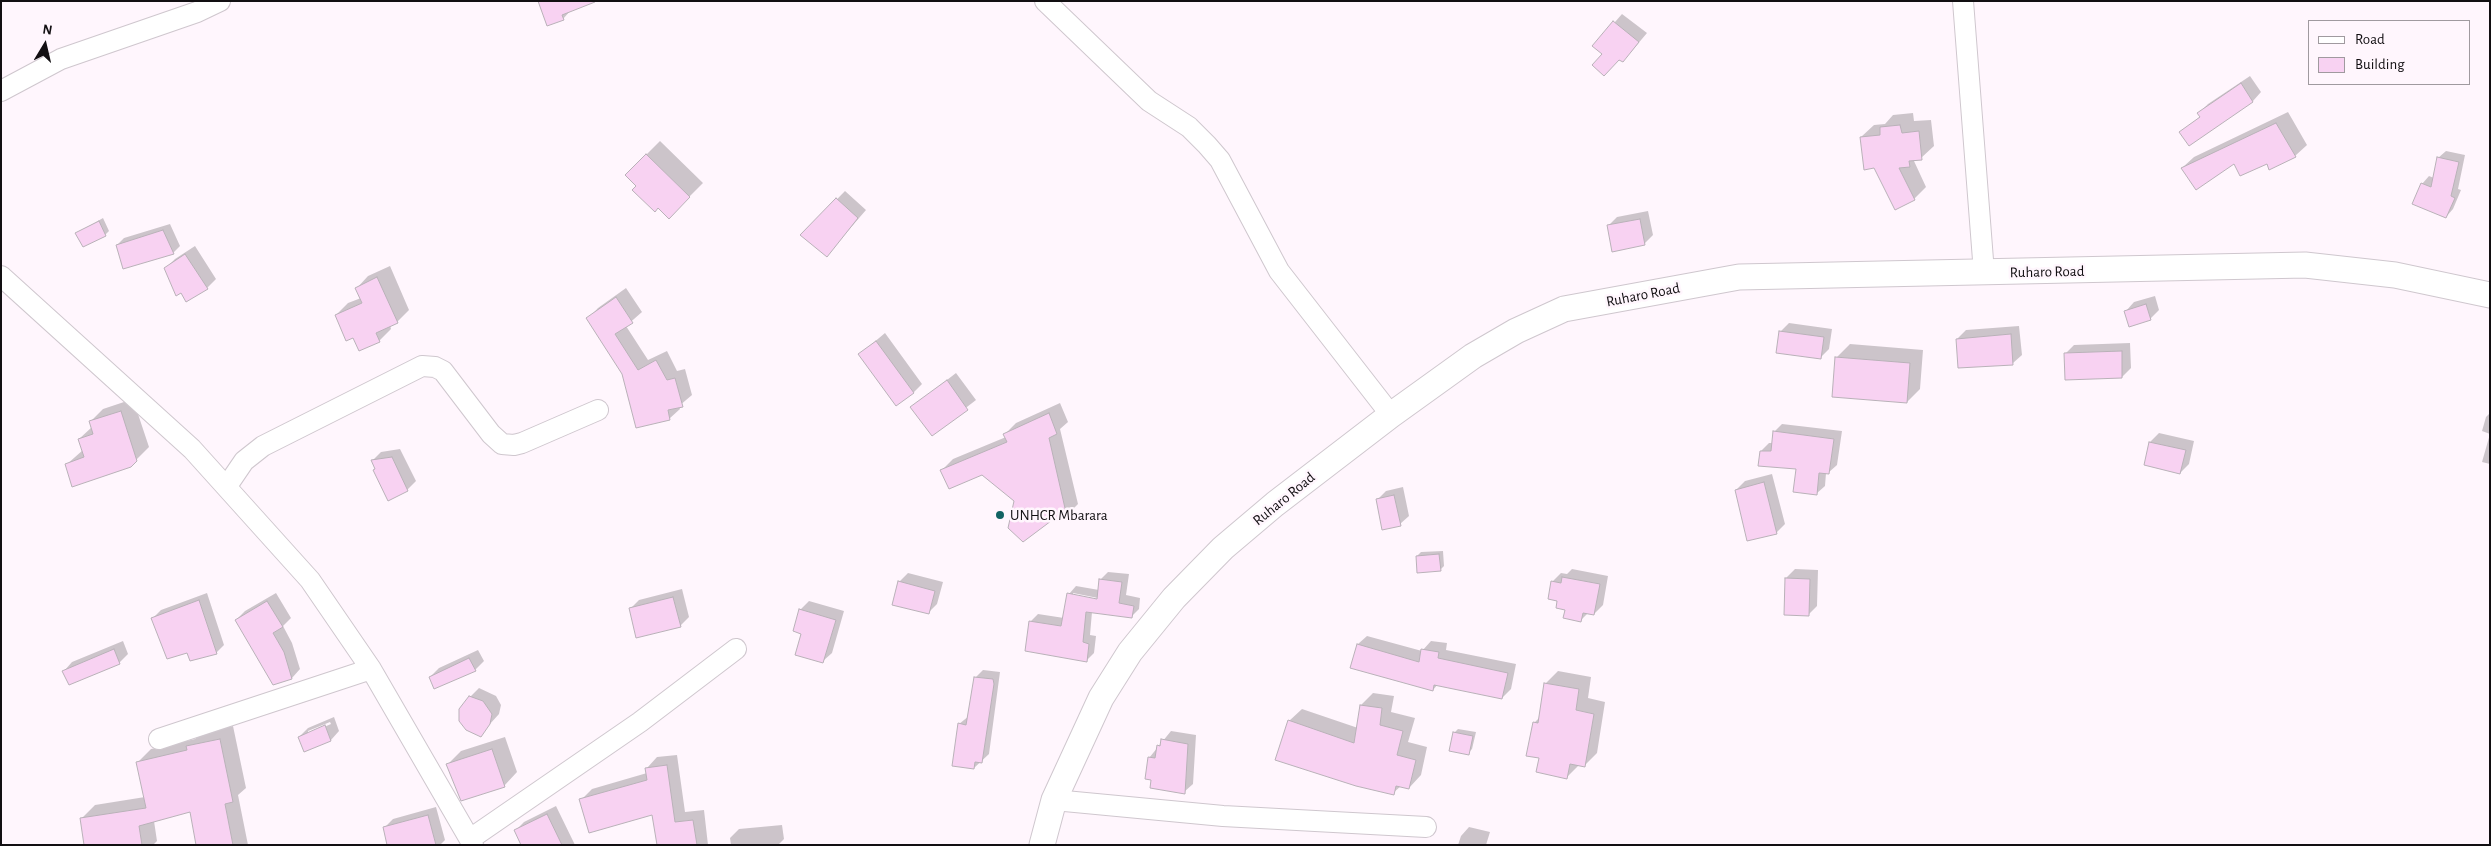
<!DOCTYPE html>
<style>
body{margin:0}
#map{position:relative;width:2491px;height:846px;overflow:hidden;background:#fff6fd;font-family:"Alegreya Sans",sans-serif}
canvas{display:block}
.frame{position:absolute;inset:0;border:2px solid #120f12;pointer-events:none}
.legend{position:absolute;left:2308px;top:20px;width:162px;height:65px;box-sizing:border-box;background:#fff6fd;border:1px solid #a09a9f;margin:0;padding:6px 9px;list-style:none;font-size:15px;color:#120f12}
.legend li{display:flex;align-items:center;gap:10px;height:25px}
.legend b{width:25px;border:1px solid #a09a9f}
.north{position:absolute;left:20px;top:20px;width:50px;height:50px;-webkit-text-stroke:4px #fff6fd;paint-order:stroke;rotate:9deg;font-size:14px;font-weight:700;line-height:20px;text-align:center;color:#120f12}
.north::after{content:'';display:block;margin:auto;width:18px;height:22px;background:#120f12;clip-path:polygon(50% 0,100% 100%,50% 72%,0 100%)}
</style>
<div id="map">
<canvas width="2491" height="846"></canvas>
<div class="frame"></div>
<ul class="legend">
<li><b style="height:6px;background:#fff"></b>Road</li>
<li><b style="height:14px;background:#f8d2f2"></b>Building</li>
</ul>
<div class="north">N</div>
</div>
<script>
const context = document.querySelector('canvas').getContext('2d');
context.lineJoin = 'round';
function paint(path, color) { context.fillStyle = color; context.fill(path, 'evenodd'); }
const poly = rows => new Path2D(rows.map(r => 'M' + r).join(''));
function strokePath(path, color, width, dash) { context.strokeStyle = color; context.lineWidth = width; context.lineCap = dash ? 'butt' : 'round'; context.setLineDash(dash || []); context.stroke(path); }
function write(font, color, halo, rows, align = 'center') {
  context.font = font + ' "Alegreya Sans",sans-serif'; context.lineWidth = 5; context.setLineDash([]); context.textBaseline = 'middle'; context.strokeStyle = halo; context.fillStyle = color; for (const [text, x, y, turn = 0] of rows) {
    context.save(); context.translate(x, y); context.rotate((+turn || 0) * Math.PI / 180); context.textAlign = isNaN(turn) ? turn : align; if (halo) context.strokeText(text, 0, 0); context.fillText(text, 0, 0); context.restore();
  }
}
paint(poly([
 [539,1,571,10,563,19],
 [1622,14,1647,33,1631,52,1619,58,1604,54,1594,46],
 [2250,76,2261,92,2253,101,2189,144,2181,132,2201,116,2199,113,2208,104],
 [2288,112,2307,145,2295,156,2267,162,2234,162,2182,168,2194,157],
 [1913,113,1914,121,1931,120,1934,146,1921,158,1914,161,1926,187,1914,199,1861,137,1874,125,1885,124,1893,115],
 [660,141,703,183,669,217,627,174],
 [2446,151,2465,155,2458,189,2461,190,2453,209,2446,217,2422,184,2429,176,2434,178,2438,158],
 [845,191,866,210,827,255,802,235],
 [1648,211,1653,235,1644,244,1608,226,1617,217],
 [103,218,109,231,105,235,77,233],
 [170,224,180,246,173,253,117,245,124,238],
 [195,246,216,279,207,288,181,291,166,268,175,259],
 [390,266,409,310,397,322,390,325,391,329,379,341,354,336,336,315,348,303,361,298,356,289,368,276],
 [626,288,642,312,626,326,648,360,667,351,677,371,685,369,692,395,679,406,680,409,669,419,624,373,588,319,598,308],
 [2155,296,2159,310,2150,319,2126,311,2134,302],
 [1789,323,1832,329,1829,349,1820,358,1780,332],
 [2019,326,2022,355,2013,363,1957,339,1966,330],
 [885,333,922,384,913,393,860,354],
 [2130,343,2131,368,2122,377,2065,354,2074,345],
 [1850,344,1923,350,1920,389,1907,402,1836,358],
 [956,373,976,400,932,434,912,407],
 [133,399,149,447,130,466,66,465,83,450,79,439,92,427,90,422,103,409],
 [1060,403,1068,422,1060,429,1078,504,1066,516,1015,501,982,473,942,470,953,459,1006,437,1005,434,1016,423],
 [2490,413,2490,434,2482,431,2486,417],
 [1782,424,1842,431,1837,465,1828,473,1826,473,1825,486,1816,494,1798,468,1761,451,1769,443,1773,443,1774,432],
 [2159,433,2194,441,2189,464,2180,473,2145,464,2150,442],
 [2490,434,2490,464,2482,462],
 [400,449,416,481,407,490,389,499,373,460,381,452],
 [1772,474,1785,524,1776,533,1736,490,1745,481],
 [1403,487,1409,516,1400,524,1377,500,1386,491],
 [1443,551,1444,566,1440,570,1417,556,1421,552],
 [1572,569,1608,576,1603,605,1594,614,1588,613,1581,620,1559,600,1553,581,1561,573,1567,574],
 [1795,569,1818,570,1817,606,1808,615,1786,578],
 [1108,572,1129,574,1126,595,1140,598,1139,609,1131,617,1092,612,1090,635,1096,636,1094,653,1086,661,1031,621,1038,614,1064,618,1069,594,1076,586,1099,590,1100,580],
 [1073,593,1103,599,1103,601,1073,595],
 [908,573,943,582,937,604,928,613,899,582],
 [682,589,689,617,680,626,630,609,639,600],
 [207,593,224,645,216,653,188,652,153,618,161,610],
 [276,593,291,618,283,626,292,643,300,669,292,678,236,620,245,611],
 [809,601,844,611,832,653,823,661,803,633,800,610],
 [1367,636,1422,651,1431,641,1447,643,1446,650,1516,664,1511,689,1502,698,1438,684,1433,690,1358,644],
 [123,641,128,654,120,662,69,684,64,671,72,662],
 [478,650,484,661,475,670,430,677,439,668],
 [983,670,1000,672,989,754,974,768,959,724,969,716,975,678],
 [1558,671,1591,677,1588,698,1605,702,1597,753,1584,766,1579,765,1566,778,1540,757,1534,723,1540,717,1545,684],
 [479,688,496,696,501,705,499,714,480,735,470,697],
 [1373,693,1394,696,1391,712,1415,718,1408,742,1427,747,1421,775,1409,788,1401,786,1393,793,1289,721,1302,709,1358,728,1361,705],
 [334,717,339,731,331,740,305,750,299,737,308,728],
 [330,722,331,724,308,734,308,731],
 [233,726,246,788,238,795,248,845,197,845,191,811,154,821,157,841,153,845,86,845,82,818,95,805,145,797,138,762,151,749,195,739,201,733],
 [1458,729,1476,732,1472,749,1468,753,1454,733],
 [1171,731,1196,735,1193,784,1184,792,1153,779,1149,758],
 [505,737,517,772,504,786,448,764,461,751],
 [677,755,685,812,704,810,708,845,658,845,653,814,581,800,592,789,647,773,647,768,657,757],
 [556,806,575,845,522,845,515,831,524,822],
 [436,807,445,840,440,845,389,845,384,828,393,819],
 [782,825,784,839,778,845,731,845,730,838,739,829],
 [1469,827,1490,832,1486,845,1458,845,1461,836]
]), '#0003');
const building = poly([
 [538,1,595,1,595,2,562,15,564,20,547,26,538,1],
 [1613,21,1639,42,1623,62,1619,60,1604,76,1592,65,1602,54,1592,46,1613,21],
 [2241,83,2253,102,2189,146,2179,132,2200,117,2197,113,2241,83],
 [2276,123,2296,157,2269,170,2267,164,2240,176,2234,164,2196,190,2181,168,2276,123],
 [1900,125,1902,133,1919,131,1922,160,1909,161,1910,167,1899,168,1915,200,1895,210,1874,168,1864,170,1860,137,1880,135,1880,127,1900,125],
 [646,154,690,197,669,219,658,208,655,212,632,190,636,186,625,175,646,154],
 [2437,157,2459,162,2451,196,2455,198,2446,218,2412,204,2421,183,2431,187,2437,157],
 [836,198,858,218,827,257,800,235,836,198],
 [1640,219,1645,245,1612,252,1607,225,1640,219],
 [99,221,106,236,83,247,75,233,99,221],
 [163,230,174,254,123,269,116,245,163,230],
 [185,254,208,289,186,302,181,293,176,296,164,268,185,254],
 [377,277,398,323,376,333,380,342,359,351,353,338,346,341,335,315,362,303,355,288,377,277],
 [616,297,633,323,615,334,638,370,656,360,667,380,675,378,683,407,668,410,670,420,636,428,622,374,586,318,616,297],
 [2146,304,2151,320,2129,327,2124,311,2146,304],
 [1779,331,1824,337,1821,359,1776,353,1779,331],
 [2011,334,2013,365,1958,368,1956,339,2011,334],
 [876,341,914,393,896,406,858,354,876,341],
 [2122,351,2122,378,2065,380,2064,353,2122,351],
 [1835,357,1910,363,1907,403,1832,397,1835,357],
 [947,380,968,410,932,436,910,407,947,380],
 [121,411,137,461,131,467,72,487,65,464,84,457,78,439,93,434,89,421,121,411],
 [1049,413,1057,434,1049,438,1067,517,1051,521,1023,542,1008,528,1014,501,982,475,949,489,940,470,1007,442,1003,434,1049,413],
 [1773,431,1834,439,1829,474,1819,473,1817,495,1793,492,1796,469,1758,466,1760,451,1771,451,1773,431],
 [2149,442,2186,450,2180,474,2144,465,2149,442],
 [392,457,408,491,388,501,373,470,375,469,371,460,392,457],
 [1764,482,1777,534,1747,541,1735,490,1764,482],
 [1394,495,1401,526,1382,530,1376,499,1394,495],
 [1439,554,1441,571,1417,573,1416,556,1439,554],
 [1562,577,1600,584,1594,615,1583,613,1581,622,1563,618,1565,610,1556,608,1557,601,1548,599,1551,581,1561,583,1562,577],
 [1785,578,1810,579,1809,616,1784,615,1785,578],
 [1099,579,1122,582,1119,603,1134,606,1132,618,1086,612,1083,642,1089,644,1087,662,1025,651,1029,621,1061,626,1067,593,1097,599,1099,579],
 [898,581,935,591,929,614,892,605,898,581],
 [673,597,681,627,636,638,629,608,673,597],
 [199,600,217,654,190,661,187,653,167,659,151,618,199,600],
 [267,601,283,627,273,633,284,652,292,679,273,685,235,620,267,601],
 [799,609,836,620,823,663,795,655,801,634,793,631,799,609],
 [1357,644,1419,662,1421,649,1439,652,1438,658,1508,673,1502,699,1434,685,1433,691,1350,668,1357,644],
 [114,649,120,664,69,685,62,671,114,649],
 [469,658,476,671,434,689,429,677,469,658],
 [974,677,993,679,994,684,982,763,975,762,974,769,952,766,958,723,966,725,974,677],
 [1544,683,1579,689,1576,710,1594,714,1585,767,1570,764,1567,779,1536,772,1539,758,1526,756,1533,722,1538,723,1544,683],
 [469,696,483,701,492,714,490,724,481,737,466,730,459,721,459,709,469,696],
 [1360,705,1382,708,1380,725,1403,731,1397,755,1416,760,1409,789,1396,786,1394,795,1356,786,1275,760,1288,720,1354,743,1360,705],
 [325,725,331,741,304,752,298,737,325,725],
 [1453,732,1473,736,1469,755,1449,751,1453,732],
 [220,739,233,802,225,804,233,845,196,845,190,812,139,826,142,845,84,845,80,818,146,808,136,762,187,750,186,746,220,739],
 [1161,739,1188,744,1185,794,1150,788,1151,780,1145,779,1148,757,1155,758,1157,745,1160,746,1161,739],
 [492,749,505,787,461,801,446,764,492,749],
 [667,765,675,822,693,820,697,845,657,845,652,815,589,833,579,799,647,780,645,768,667,765],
 [547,814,562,845,521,845,514,830,547,814],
 [428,815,436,845,387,845,383,827,428,815]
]);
paint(building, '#f8d2f2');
strokePath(building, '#b9b1b8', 1);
const minor = poly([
 [1045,1,1149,101,1189,127,1207,145,1220,160,1279,271,1391,415],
 [1963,1,1984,273],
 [1,91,61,59,197,12,220,1],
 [1,276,192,449,310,580,371,669,473,845],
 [227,486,244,461,263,446,422,366,435,367,443,371,491,434,502,444,514,445,522,443,598,410],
 [159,739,371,669],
 [1054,800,1223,816,1426,827],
 [470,839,640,722,736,649]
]);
const tertiary = poly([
 [1042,845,1054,800,1101,698,1130,652,1174,598,1223,548,1275,504,1391,415,1473,356,1516,331,1564,309,1739,277,2305,265,2395,275,2490,295]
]);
strokePath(minor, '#cfc7ce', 22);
strokePath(tertiary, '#cfc7ce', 27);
strokePath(minor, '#fff', 20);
strokePath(tertiary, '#fff', 25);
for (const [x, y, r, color] of [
 [1000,515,5,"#126363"]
]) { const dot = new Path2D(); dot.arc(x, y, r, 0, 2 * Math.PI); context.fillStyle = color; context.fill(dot); strokePath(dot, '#fff6fd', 2); }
write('15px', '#120f12', '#fff6fd', [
 ["Ruharo Road",2047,272,-1],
 ["Ruharo Road",1643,295,-11],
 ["Ruharo Road",1284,499,-39]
]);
write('15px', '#120f12', '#fff6fd', [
 ["UNHCR Mbarara",1010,515]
], 'left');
</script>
